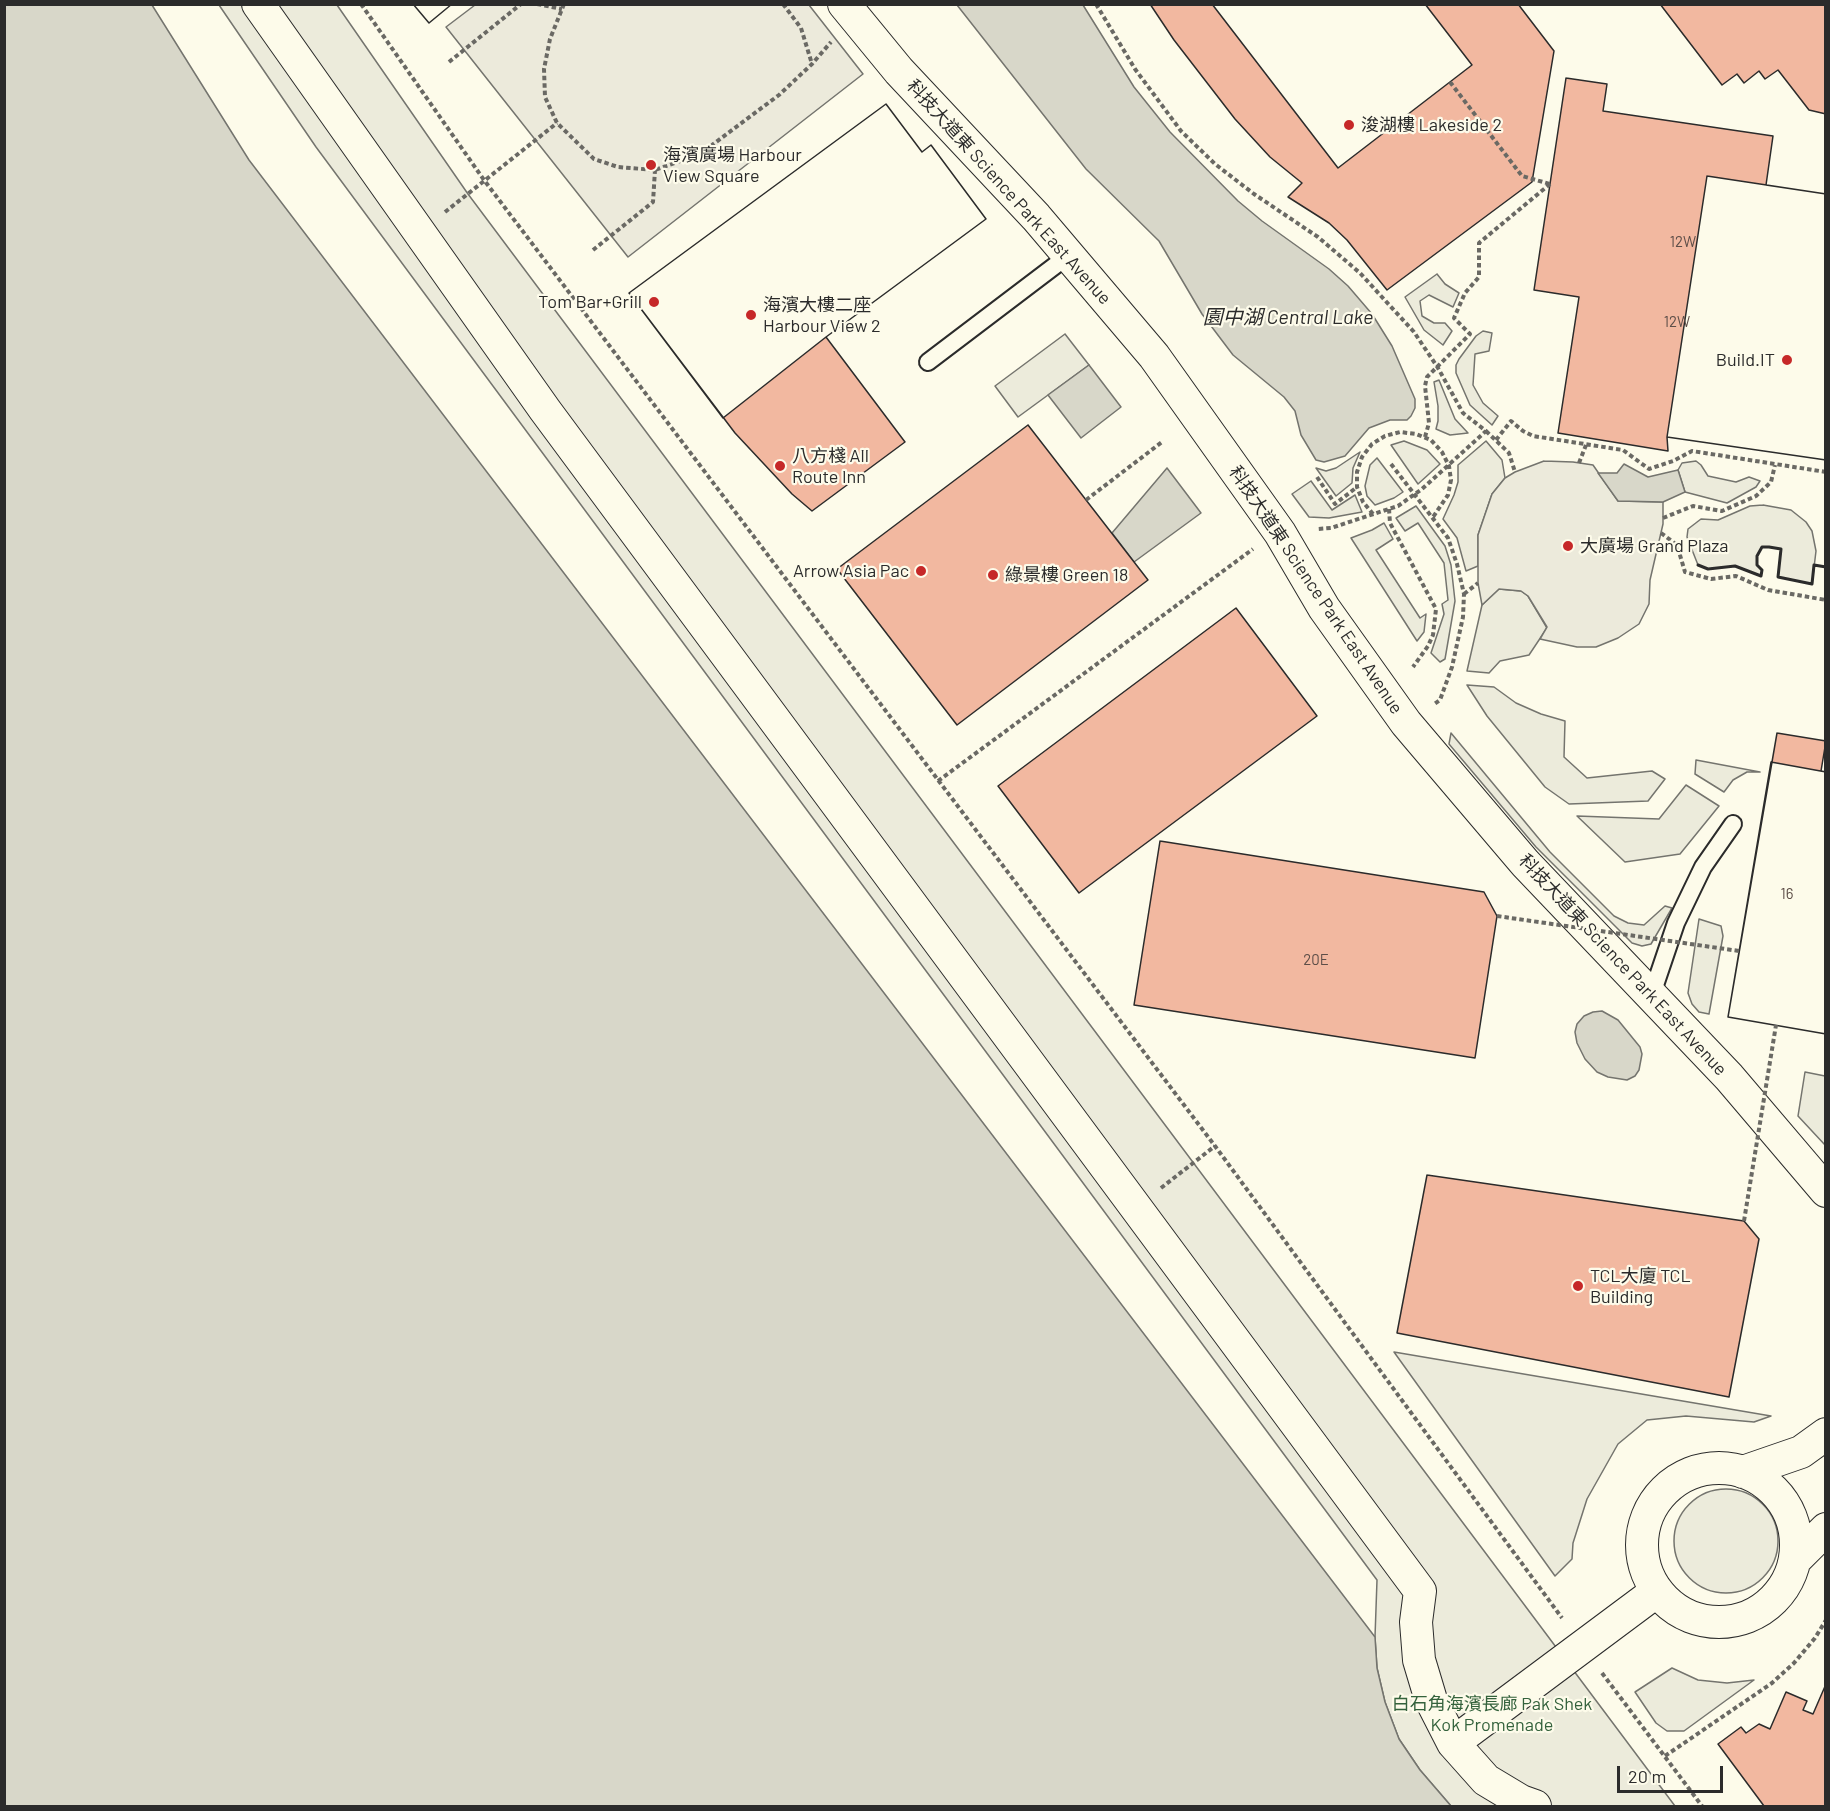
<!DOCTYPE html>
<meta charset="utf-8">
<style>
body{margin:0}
#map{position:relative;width:1830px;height:1811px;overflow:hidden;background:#fdfbea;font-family:Barlow,sans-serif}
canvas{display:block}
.frame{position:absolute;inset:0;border:6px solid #2b2b2b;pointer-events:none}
.scale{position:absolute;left:1617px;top:1766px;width:106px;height:27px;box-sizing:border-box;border:3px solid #2b2b2b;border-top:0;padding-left:8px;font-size:18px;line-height:21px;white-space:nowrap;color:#2b2b2b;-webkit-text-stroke:4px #fdfbea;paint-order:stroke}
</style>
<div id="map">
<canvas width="1830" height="1811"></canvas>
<div class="frame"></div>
<div class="scale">20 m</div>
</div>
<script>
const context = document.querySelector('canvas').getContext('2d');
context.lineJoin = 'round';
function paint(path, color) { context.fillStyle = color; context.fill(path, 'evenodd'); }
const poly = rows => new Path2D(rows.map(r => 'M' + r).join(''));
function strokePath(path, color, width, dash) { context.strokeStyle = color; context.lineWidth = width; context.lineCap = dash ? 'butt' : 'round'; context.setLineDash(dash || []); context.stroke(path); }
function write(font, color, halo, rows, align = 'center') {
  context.font = font + ' Barlow,"Noto Sans TC",sans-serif'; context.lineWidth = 4.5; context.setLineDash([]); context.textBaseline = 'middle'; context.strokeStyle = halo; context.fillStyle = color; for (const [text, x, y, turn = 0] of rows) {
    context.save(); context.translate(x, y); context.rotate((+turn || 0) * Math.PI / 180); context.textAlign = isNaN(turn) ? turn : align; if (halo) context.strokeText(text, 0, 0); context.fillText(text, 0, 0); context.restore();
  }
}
const green = poly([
 [219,5,337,5,468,194,1675,1806,1451,1806,1420,1770,1399,1739,1385,1702,1377,1668,1375,1637,1377,1580,316,147,219,5],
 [1437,274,1445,284,1459,293,1453,307,1429,295,1420,301,1422,316,1434,323,1445,323,1452,331,1443,345,1424,330,1405,297,1437,274],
 [1483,331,1492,333,1489,351,1475,354,1473,385,1483,403,1498,416,1492,425,1470,405,1456,373,1456,365,1459,359,1476,336,1483,331],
 [1065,334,1089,365,1018,417,995,386,1065,334],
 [1439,380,1455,419,1468,433,1450,435,1436,429,1438,421,1438,406,1434,382,1439,380],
 [1404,441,1427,450,1440,464,1418,484,1391,445,1404,441],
 [1486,441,1502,460,1505,478,1492,494,1478,535,1478,566,1466,571,1457,538,1443,519,1454,495,1458,482,1458,465,1486,441],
 [1360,452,1353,468,1352,483,1336,496,1316,468,1326,471,1336,468,1360,452],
 [1377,458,1403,492,1394,498,1375,505,1367,496,1365,486,1370,465,1377,458],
 [1696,461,1701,465,1708,476,1736,482,1749,477,1760,481,1756,487,1727,503,1685,492,1678,470,1682,463,1696,461],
 [1311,481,1332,510,1355,495,1362,512,1329,518,1309,517,1292,494,1311,481],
 [1763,505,1791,510,1806,522,1812,531,1816,551,1812,584,1778,577,1781,549,1769,547,1762,547,1757,556,1757,565,1762,570,1761,576,1735,566,1708,569,1698,565,1687,537,1688,529,1701,519,1718,520,1750,506,1763,505],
 [1416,506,1445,546,1451,565,1455,601,1445,659,1440,662,1431,653,1444,614,1442,604,1448,600,1444,563,1418,523,1405,531,1396,518,1416,506],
 [1384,523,1393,539,1376,550,1420,618,1426,614,1424,632,1417,641,1351,538,1372,530,1384,523],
 [1499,589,1521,591,1528,596,1547,628,1529,655,1500,661,1489,673,1467,671,1482,605,1499,589],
 [1467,685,1494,687,1516,703,1541,714,1565,721,1564,757,1587,778,1652,771,1665,779,1648,801,1569,804,1545,787,1487,716,1467,685],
 [1451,733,1550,852,1614,916,1628,923,1644,925,1665,906,1672,908,1651,944,1642,946,1632,943,1536,847,1449,744,1451,733],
 [1696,760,1760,772,1747,772,1733,780,1724,792,1695,774,1696,760],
 [1686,785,1719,806,1680,854,1625,862,1577,816,1659,819,1686,785],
 [1699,919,1721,926,1723,936,1709,1014,1699,1012,1692,1004,1688,993,1699,919],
 [1805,1072,1825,1076,1825,1145,1798,1116,1805,1072],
 [1394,1352,1771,1416,1754,1422,1686,1416,1647,1420,1618,1444,1587,1499,1573,1543,1572,1559,1555,1576,1394,1352],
 '1674 1541a52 52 0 1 1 104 0a52 52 0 1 1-104 0Z',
 [1672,1668,1698,1680,1727,1683,1754,1680,1684,1731,1667,1731,1656,1723,1635,1692,1672,1668]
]);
paint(green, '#ecebdb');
strokePath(green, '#74746e', 1.5);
const parking = poly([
 [475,5,809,5,863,74,628,257,446,27,475,5],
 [1544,461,1573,462,1593,465,1618,501,1663,502,1663,524,1650,580,1649,604,1639,624,1618,638,1596,647,1577,647,1540,639,1547,627,1528,596,1521,591,1499,589,1482,605,1478,583,1478,535,1492,494,1505,478,1515,472,1544,461]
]);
paint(parking, '#eceadb');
strokePath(parking, '#74746e', 1.5);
const water = poly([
 [5,4,152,5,249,160,1375,1637,1377,1668,1385,1702,1399,1739,1420,1770,1451,1806,5,1806,5,4],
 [957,5,1083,5,1134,87,1170,132,1238,201,1262,221,1329,269,1348,286,1372,314,1392,346,1415,399,1415,408,1411,416,1407,420,1390,420,1369,428,1345,456,1324,462,1316,460,1301,435,1295,411,1284,397,1233,355,1202,314,1159,241,1086,169,957,5],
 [1089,365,1121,407,1081,438,1048,395,1089,365],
 [1624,464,1648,477,1678,470,1685,492,1663,502,1618,501,1598,473,1617,473,1624,464],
 [1167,468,1201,513,1134,562,1112,533,1167,468],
 [1602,1011,1618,1020,1640,1047,1642,1054,1639,1070,1635,1076,1627,1080,1608,1077,1597,1072,1585,1059,1577,1043,1575,1032,1577,1024,1584,1016,1593,1012,1602,1011]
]);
paint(water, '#d8d7c9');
strokePath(water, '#74746e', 1.5);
const building = poly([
 [413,4,452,4,429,23,413,4],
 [413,4,452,4,429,23,413,4],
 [1150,4,1518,4,1554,51,1532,182,1387,290,1347,240,1329,223,1288,197,1302,183,1270,157,1235,119,1174,40,1150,4],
 [1212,4,1425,4,1472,65,1338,168,1212,4],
 [1660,4,1826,4,1826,114,1809,110,1778,70,1765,79,1759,71,1744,83,1737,74,1722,85,1660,4],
 [1566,78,1607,84,1603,111,1773,136,1766,185,1826,194,1826,460,1667,437,1668,451,1558,433,1579,297,1534,290,1566,78],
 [886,104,922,152,931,145,986,219,826,337,905,442,812,511,792,494,735,433,629,293,886,104],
 [886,104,922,152,931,145,986,219,826,337,723,418,629,293,886,104],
 [1707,176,1826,194,1826,460,1667,437,1707,176],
 [1028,425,1148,580,957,725,837,569,1028,425],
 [1236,608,1317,716,1079,893,998,786,1236,608],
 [1777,733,1826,741,1821,771,1826,772,1826,1034,1728,1017,1777,733],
 [1771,762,1826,772,1826,1034,1728,1017,1771,762],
 [1160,841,1484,892,1497,916,1475,1058,1134,1005,1160,841],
 [1427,1175,1744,1221,1759,1239,1729,1397,1397,1333,1427,1175],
 [1826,1684,1826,1806,1764,1806,1718,1744,1741,1727,1746,1733,1759,1724,1770,1729,1786,1692,1807,1701,1803,1710,1813,1714,1826,1684]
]);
paint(building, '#f2b8a0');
strokePath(building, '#2b2b2b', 1.5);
const lane = poly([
 [928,362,1069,255],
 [1652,994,1676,923,1703,867,1733,824]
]);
const street = poly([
 [258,4,545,410,1420,1591,1416,1622,1419,1660,1431,1700,1453,1743,1486,1780,1521,1801,1535,1806],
 [844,4,899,71,1036,217,1154,356,1280,533,1324,608,1406,723,1525,863,1729,1077,1826,1191],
 '1642 1545a77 77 0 1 1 154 0a77 77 0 1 1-154 0Z',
 [1743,1472,1801,1452,1826,1434],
 [1796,1559,1826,1529],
 [1453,1743,1657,1591]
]);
strokePath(lane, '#2b2b2b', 20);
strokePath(street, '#2b2b2b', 34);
strokePath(poly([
 [361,4,484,180,1215,1146,1562,1618],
 [537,4,562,9],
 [564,4,550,39,544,69,545,97,557,123,594,159,618,167,655,170,700,154,779,95,812,64,831,42],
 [783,4,801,28,812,64],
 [1096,4,1135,69,1181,131,1215,164,1254,194,1318,237,1360,273,1414,332,1438,368,1463,413,1486,431,1422,489,1398,506,1331,528,1318,529],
 [449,62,521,4],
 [1450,82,1522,176,1550,184],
 [445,212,557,123],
 [593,250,653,202,655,170],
 [1486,431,1509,453,1515,472],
 [1425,437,1429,423,1425,386,1427,377,1470,334,1454,318,1465,293,1479,277,1479,243,1550,184],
 [1496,440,1511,421,1523,431,1533,436,1623,450,1649,469,1673,461,1692,451,1826,472],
 [1579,463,1586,445],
 [1391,464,1448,538,1457,564,1464,594,1463,617,1452,667,1440,700,1433,705],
 [1317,477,1335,504,1357,487],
 [1086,500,1162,442],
 [1389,509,1390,523,1436,609,1433,635,1428,646,1413,667],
 [1373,514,1363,502,1357,487,1357,472,1362,457,1372,444,1385,436,1400,432,1416,434,1431,440,1442,452,1449,466,1451,480,1448,495,1433,517],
 [1663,518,1693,506,1722,511,1756,496,1771,482,1775,465],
 [1661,533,1677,545,1685,572,1711,579,1736,576,1768,590,1826,600],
 [1464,594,1478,583],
 [938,781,1253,549],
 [1161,1188,1215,1146],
 [1602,1673,1702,1806],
 [1665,1756,1772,1683,1794,1663,1815,1638,1826,1620]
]), '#6a6964', 4, [4.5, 3]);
strokePath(lane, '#fdfbea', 16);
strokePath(street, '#fdfbea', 32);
strokePath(poly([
 [1497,916,1739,951],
 [1744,1221,1776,1025]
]), '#6a6964', 4, [4.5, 3]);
strokePath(poly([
 [1698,565,1708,569,1735,566,1761,576,1762,570,1757,565,1757,556,1762,547,1769,547,1781,549,1778,577,1812,584,1814,565,1826,567]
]), '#2b2b2b', 3);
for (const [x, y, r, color] of [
 [1349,125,6,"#c62828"],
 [651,165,6,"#c62828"],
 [654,302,6,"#c62828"],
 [751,315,6,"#c62828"],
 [1787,360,6,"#c62828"],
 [780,466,6,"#c62828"],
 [1568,546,6,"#c62828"],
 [921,571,6,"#c62828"],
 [993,575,6,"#c62828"],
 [1578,1286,6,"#c62828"]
]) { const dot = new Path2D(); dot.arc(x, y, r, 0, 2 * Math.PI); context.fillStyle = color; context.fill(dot); strokePath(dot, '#fdfbea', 2); }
write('15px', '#5d4e48', null, [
 ["12W",1683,242],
 ["12W",1677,322],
 ["16",1787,894],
 ["20E",1316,960]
]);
write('18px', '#2b2b2b', '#fdfbea', [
 ["浚湖樓 Lakeside 2",1361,125],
 ["海濱廣場 Harbour",663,155],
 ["View Square",663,176],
 ["Tom Bar+Grill",642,302,"right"],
 ["海濱大樓二座",763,305],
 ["Harbour View 2",763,326],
 ["Build.IT",1775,360,"right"],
 ["八方棧 All",792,456],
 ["Route Inn",792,477],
 ["大廣場 Grand Plaza",1580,546],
 ["Arrow Asia Pac",909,571,"right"],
 ["綠景樓 Green 18",1005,575],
 ["TCL大廈 TCL",1590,1276],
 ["Building",1590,1297]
], 'left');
write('18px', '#2b2b2b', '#fdfbea', [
 ["科技大道東 Science Park East Avenue",1009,192,48],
 ["科技大道東 Science Park East Avenue",1316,590,56],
 ["科技大道東 Science Park East Avenue",1623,965,47]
]);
write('18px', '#34623c', '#fdfbea', [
 ["白石角海濱長廊 Pak Shek",1492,1704],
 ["Kok Promenade",1492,1725]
]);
write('italic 20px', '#2b2b2b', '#fdfbea', [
 ["園中湖 Central Lake",1288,317]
]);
</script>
